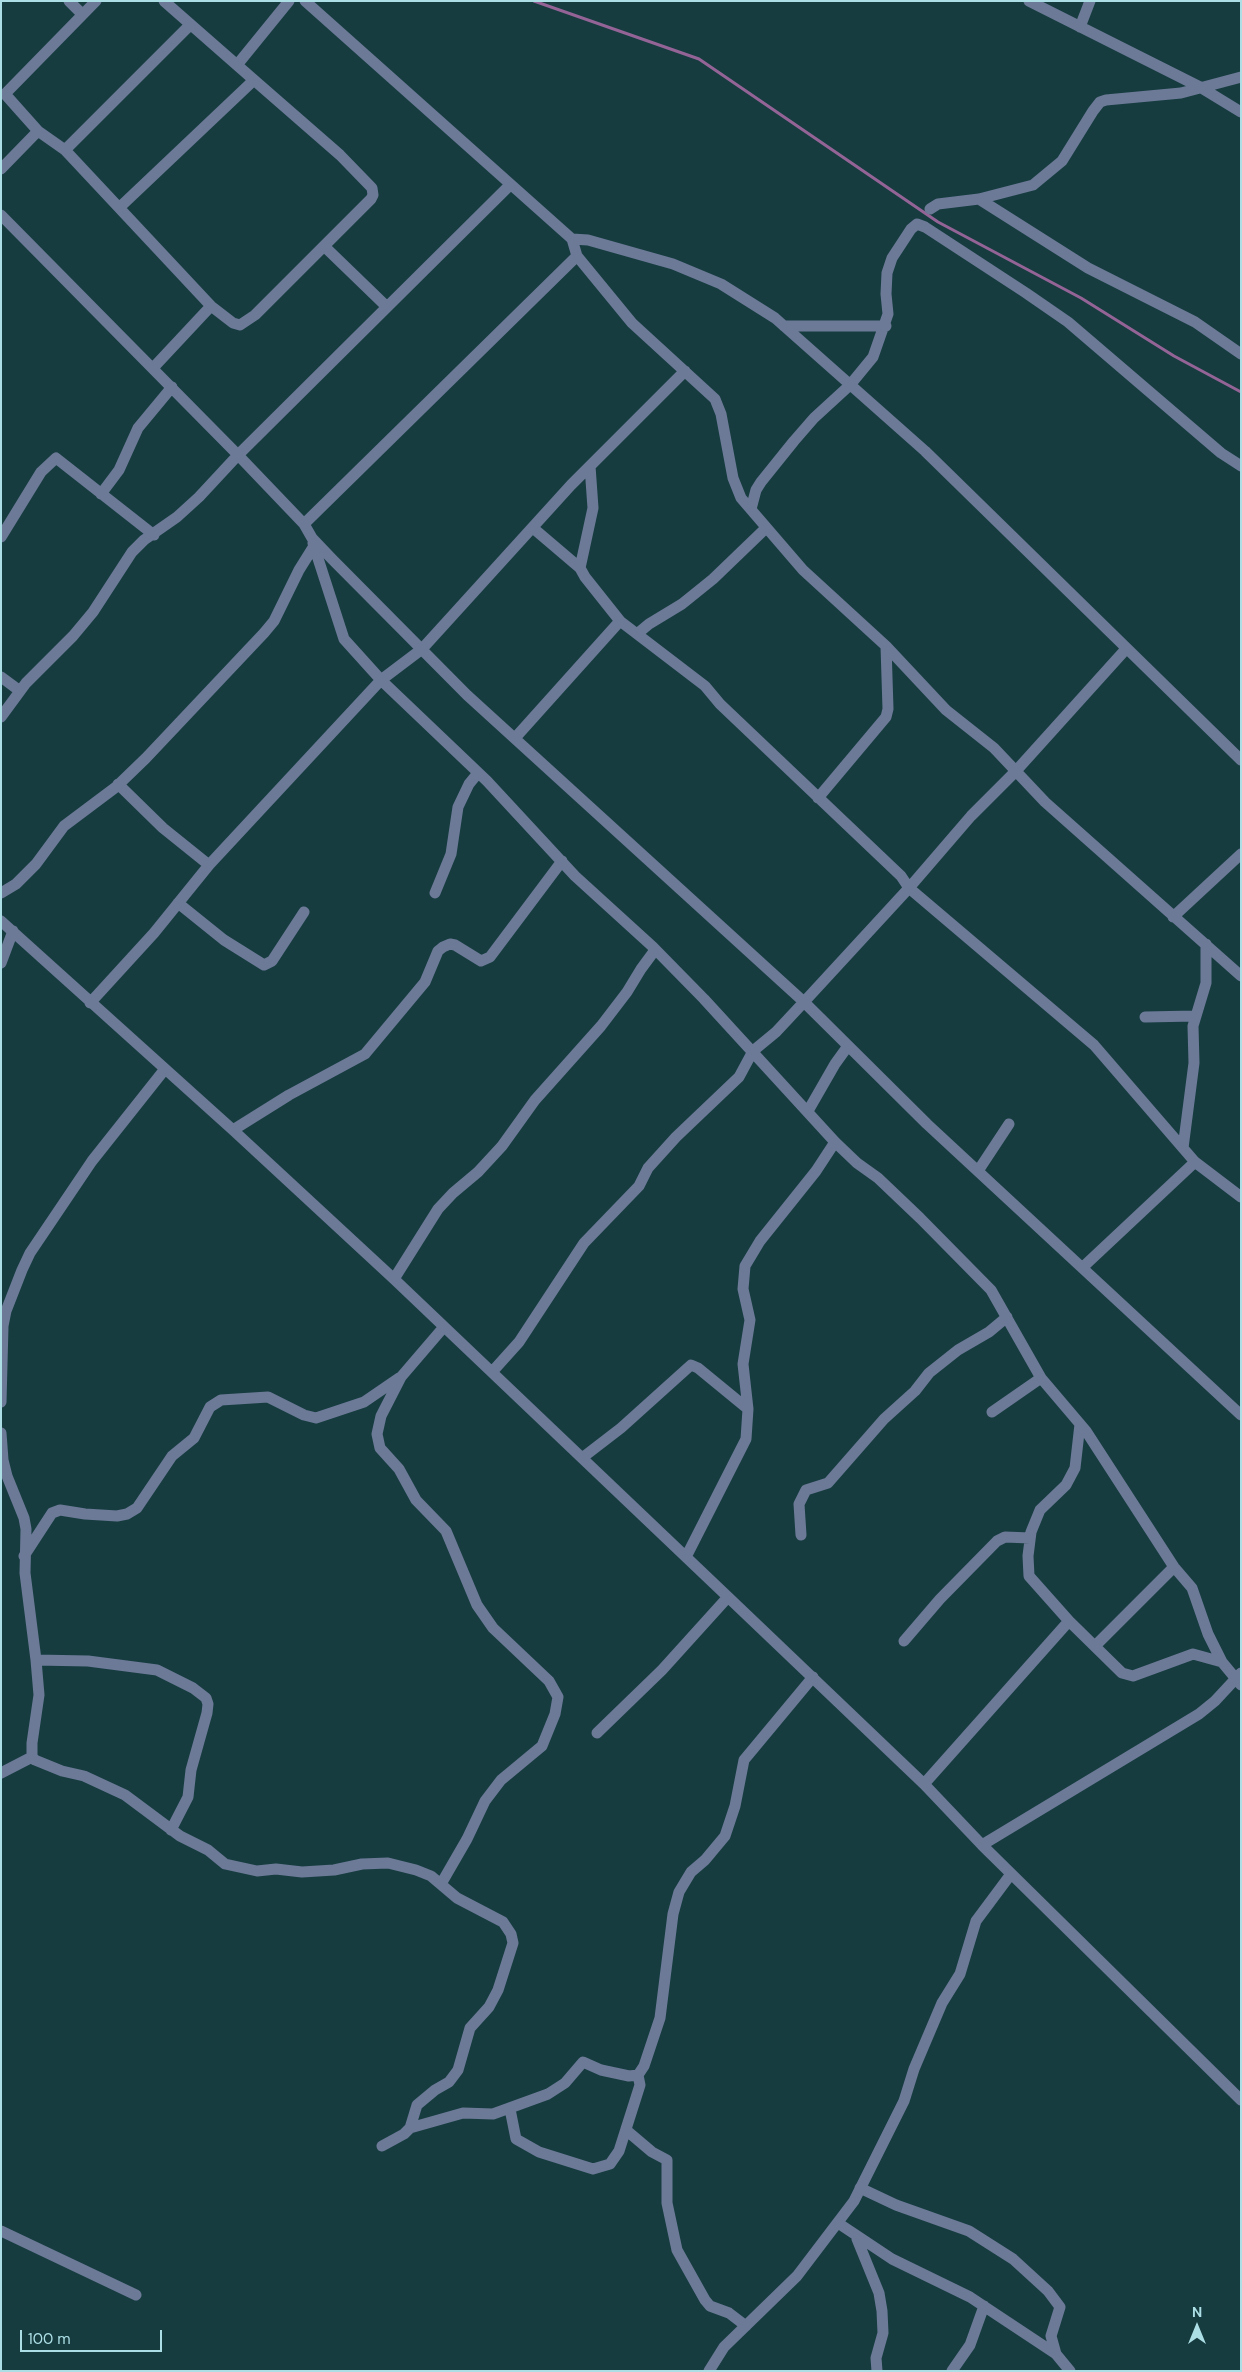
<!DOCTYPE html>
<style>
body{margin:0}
#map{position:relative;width:1242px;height:2372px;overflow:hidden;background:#163c40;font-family:"DM Sans",sans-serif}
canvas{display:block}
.frame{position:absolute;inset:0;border:2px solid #acdfe5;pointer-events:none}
.north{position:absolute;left:1172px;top:2302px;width:50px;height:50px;-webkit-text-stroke:4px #163c40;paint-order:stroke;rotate:0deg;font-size:14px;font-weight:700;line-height:20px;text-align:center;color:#acdfe5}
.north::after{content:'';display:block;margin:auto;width:18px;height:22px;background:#acdfe5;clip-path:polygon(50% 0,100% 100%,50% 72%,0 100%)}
.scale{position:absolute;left:20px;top:2330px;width:142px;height:22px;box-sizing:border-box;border:2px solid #acdfe5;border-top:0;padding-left:6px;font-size:15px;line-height:18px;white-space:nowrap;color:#acdfe5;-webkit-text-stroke:4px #163c40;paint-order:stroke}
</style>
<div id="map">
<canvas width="1242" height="2372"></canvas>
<div class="frame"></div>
<div class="north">N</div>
<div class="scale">100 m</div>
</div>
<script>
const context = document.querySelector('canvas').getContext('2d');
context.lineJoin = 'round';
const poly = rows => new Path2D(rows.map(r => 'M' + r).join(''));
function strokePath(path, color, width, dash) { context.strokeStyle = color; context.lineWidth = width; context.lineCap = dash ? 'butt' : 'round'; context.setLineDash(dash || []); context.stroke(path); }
strokePath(poly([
 [534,1,699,59,938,222,1081,298,1174,356,1241,392]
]), '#946497', 3);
strokePath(poly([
 [69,1,82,14],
 [96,1,5,94,38,131,65,150,211,306,233,323,240,325,255,315,371,199,373,195,372,188,340,155,254,80],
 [1029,1,1200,87,1241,112],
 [1080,27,1090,1],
 [237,65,289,1],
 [65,150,190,25],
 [1,169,38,131],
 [979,199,1088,268,1195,322,1241,354],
 [120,207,254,80,164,1],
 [930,209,938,204,979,199,1033,185,1062,161,1093,111,1100,102,1106,100,1181,93,1241,77],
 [1,215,238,455,304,524,312,538,332,559,467,695,804,1002,927,1124,1241,1415],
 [572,239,588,240,673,264,721,284,775,318,925,451,1241,760],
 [325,247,387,307],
 [577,256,632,323,715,399,721,414,733,478,741,498,803,570,886,646,946,710,994,748,1045,802,1241,976],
 [784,326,886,326],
 [153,368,211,306],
 [101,494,119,470,138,428,172,387],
 [751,509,756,490,761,482,794,441,814,418,850,385,873,357,888,314,886,294,887,273,892,258,911,229,917,224,925,227,1026,293,1068,322,1221,453,1241,466],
 [304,524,577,256,572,239,305,1],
 [533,528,580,568],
 [1,537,41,472,56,458,154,535],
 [313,543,344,639,381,680,487,781,575,876,653,947,704,999,835,1142,857,1163,878,1178,920,1218,991,1290,1041,1378,1086,1431,1174,1567,1192,1588,1208,1634,1222,1662,1241,1685],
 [637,634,649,624,682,604,713,579,766,528],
 [1126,649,1015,772,971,816,909,888,1094,1045,1195,1162,1241,1197],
 [1,677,20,691],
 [1,717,26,683,73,636,93,612,132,552,144,540,177,517,199,497,238,455,510,185],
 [515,738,620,621],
 [118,784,163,828,209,865],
 [818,798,886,717,888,709,886,646],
 [1,893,16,884,36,864,64,826,116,787,146,758,264,633,274,621,299,570,314,546],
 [435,893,451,854,458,807,469,784,478,773],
 [178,903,224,940,264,965,272,961,304,912],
 [1173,917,1241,854],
 [1,921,233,1130,394,1279,728,1597,924,1784,982,1845,1241,2100],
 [1,963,13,931],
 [90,1003,154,933,209,865,381,680,422,649,571,485,685,371],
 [1145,1017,1195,1016],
 [808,1111,835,1064,848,1046],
 [233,1130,289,1095,365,1054,425,982,438,951,443,947,450,944,455,945,481,961,490,957,562,861],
 [1183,1148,1194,1063,1193,1026,1206,983,1206,944],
 [978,1171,1009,1124],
 [1083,1267,1195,1162],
 [394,1279,438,1209,453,1193,478,1172,502,1146,535,1100,601,1026,627,992,641,969,655,950],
 [492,1372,519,1342,584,1243,639,1186,648,1168,676,1137,739,1077,753,1051,776,1032,804,1002,909,888,901,876,720,704,705,686,620,621,585,577,580,568,593,508,590,466],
 [1,1402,3,1326,6,1311,22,1270,30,1253,92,1161,165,1069],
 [992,1412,1041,1378],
 [1080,1424,1075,1468,1066,1485,1040,1510,1031,1532,1028,1556,1029,1576,1069,1621,1122,1673,1133,1676,1193,1654,1222,1662],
 [1,1433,3,1460,7,1476,24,1518,26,1529,25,1573,36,1660,39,1695,32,1743,32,1757,35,1760,62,1771,84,1776,125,1795,180,1836,208,1850,225,1864,257,1871,276,1869,302,1872,334,1870,362,1864,388,1863,416,1870,431,1876,457,1898,503,1922,511,1934,513,1943,498,1990,489,2007,470,2028,458,2070,449,2082,435,2090,417,2105,410,2128],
 [582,1458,621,1428,691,1365,698,1368,748,1409],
 [801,1535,799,1504,806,1490,828,1483,884,1419,915,1391,929,1373,958,1350,989,1332,1007,1317],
 [24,1556,52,1513,60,1510,85,1514,117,1516,127,1514,137,1508,172,1456,194,1438,210,1407,221,1400,268,1397,304,1415,316,1418,364,1402,399,1378],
 [686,1557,746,1439,748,1409,743,1364,750,1320,743,1289,745,1266,760,1241,816,1171,835,1142],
 [904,1641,940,1599,997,1541,1005,1537,1030,1538],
 [1095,1646,1174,1567],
 [36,1660,88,1661,157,1670,193,1688,206,1698,208,1704,207,1713,191,1770,188,1797,171,1830],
 [597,1733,662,1670,728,1597],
 [1,1773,32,1757],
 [924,1784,1069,1621],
 [982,1845,1199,1714,1215,1701,1241,1673],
 [441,1884,467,1839,485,1801,501,1780,542,1746,555,1714,558,1697,549,1681,493,1628,477,1605,446,1531,416,1500,399,1469,380,1448,377,1434,381,1416,401,1377,443,1328],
 [510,2109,516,2139,539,2152,593,2169,610,2164,619,2151,640,2085,638,2075],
 [626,2130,652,2152,667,2160,667,2203,677,2250,705,2300,710,2306,729,2313,746,2326],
 [382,2146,404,2134,410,2128,463,2113,493,2114,548,2094,565,2083,583,2062,601,2070,629,2076,638,2075,644,2066,660,2018,673,1914,679,1892,691,1872,705,1860,725,1836,735,1806,744,1760,813,1677],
 [860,2188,896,2205,969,2231,1013,2259,1048,2291,1060,2307,1051,2336,1056,2354,1070,2371],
 [838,2223,892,2259,970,2297,1056,2354],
 [1,2231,136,2295],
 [857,2239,879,2293,882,2311,883,2333,876,2358,877,2371],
 [709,2371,724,2347,797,2276,854,2201,904,2101,914,2069,942,2003,960,1974,976,1921,1011,1874],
 [952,2371,970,2345,984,2306]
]), '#6c7a97', 11);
</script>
